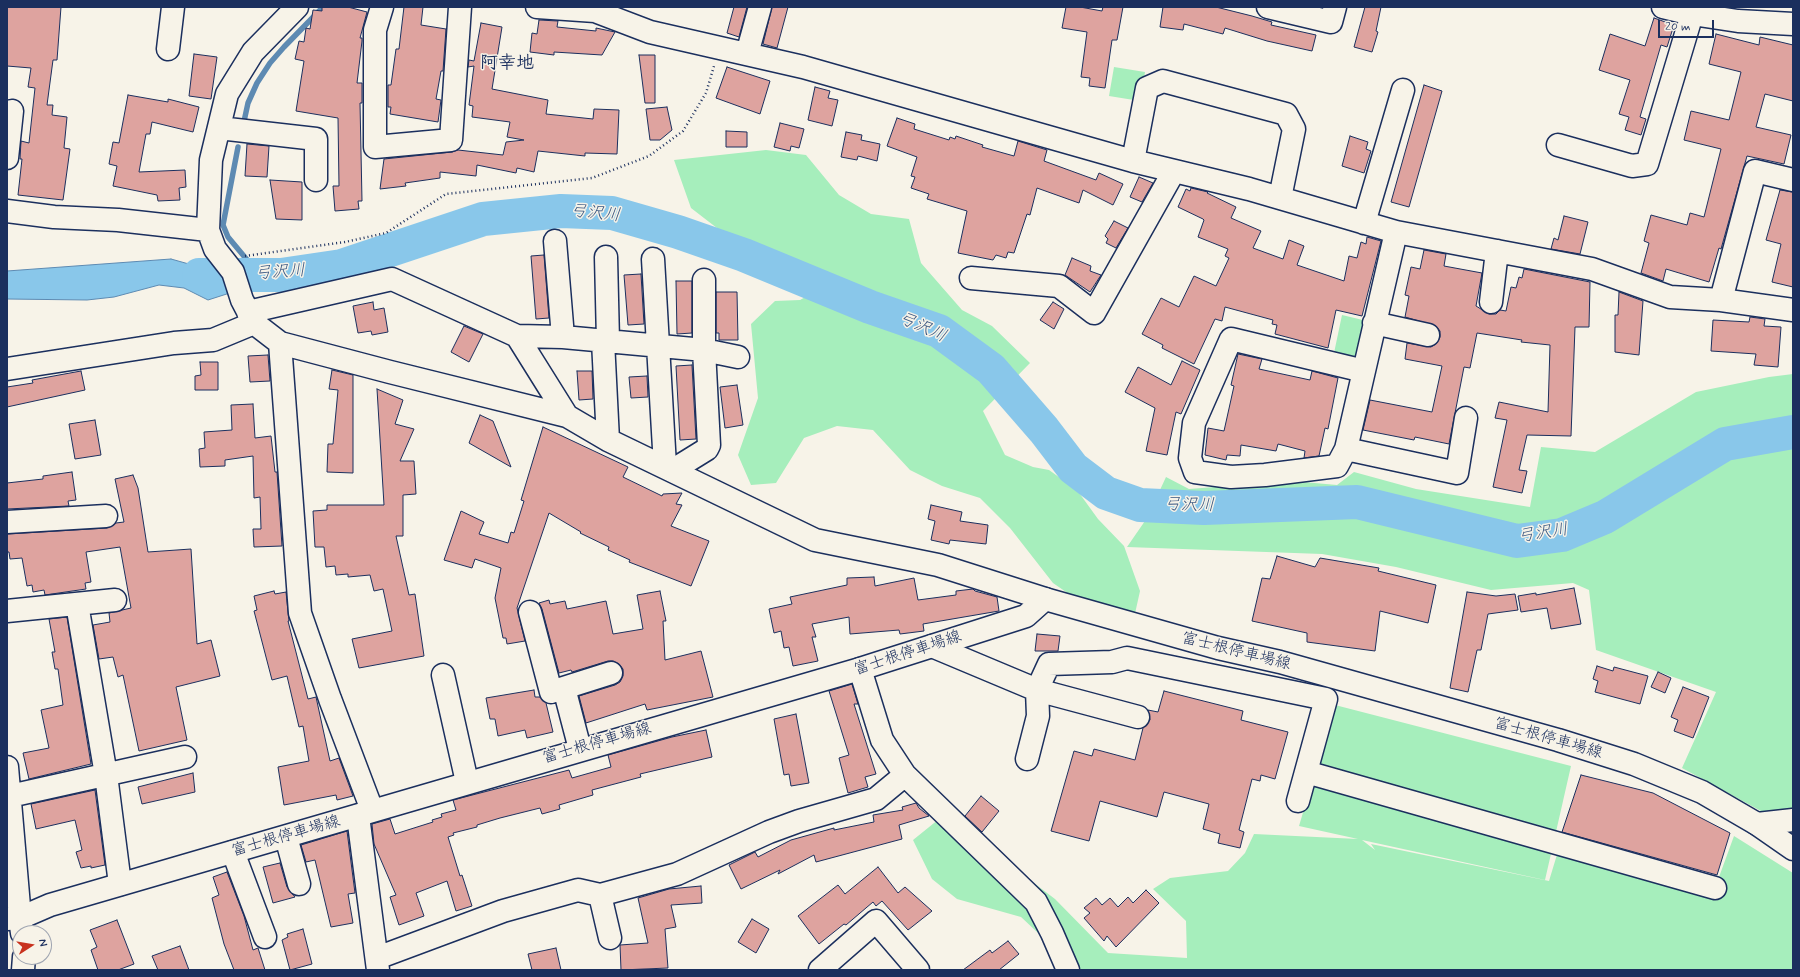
<!DOCTYPE html>
<meta charset="utf-8">
<style>
body{margin:0}
#map{position:relative;width:1800px;height:977px;overflow:hidden;background:#f7f3e8;font-family:Mynerve,sans-serif}
canvas{display:block}
.frame{position:absolute;inset:0;border:8px solid #1b2f5e;pointer-events:none}
.north{position:absolute;left:12px;top:925px;width:40px;height:40px;box-sizing:border-box;background:#f7f3e8;border:1px solid #9fa5b1;border-radius:50%;rotate:78deg;font-size:11px;font-weight:700;line-height:16px;text-align:center;color:#1b2f5e}
.north::after{content:'';display:block;margin:auto;width:14px;height:18px;background:#c8321e;clip-path:polygon(50% 0,100% 100%,50% 72%,0 100%)}
.scale{position:absolute;left:1658px;top:20px;width:56px;height:18px;box-sizing:border-box;border:2px solid #1b2f5e;border-top:0;padding-left:5px;font-size:12px;line-height:14px;white-space:nowrap;color:#1b2f5e;-webkit-text-stroke:3px #f7f3e8;paint-order:stroke}
</style>
<div id="map">
<canvas width="1800" height="977"></canvas>
<div class="frame"></div>
<div class="north">N</div>
<div class="scale">20 m</div>
</div>
<script>
const context = document.querySelector('canvas').getContext('2d');
context.lineJoin = 'round';
function paint(path, color) { context.fillStyle = color; context.fill(path, 'evenodd'); }
const poly = rows => new Path2D(rows.map(r => 'M' + r).join(''));
function strokePath(path, color, width, dash) { context.strokeStyle = color; context.lineWidth = width; context.lineCap = dash ? 'butt' : 'round'; context.setLineDash(dash || []); context.stroke(path); }
function write(font, color, halo, rows, align = 'center') {
  context.font = font + ' Mynerve,"Klee One",sans-serif'; context.lineWidth = 3; context.setLineDash([]); context.textBaseline = 'middle'; context.strokeStyle = halo; context.fillStyle = color; for (const [text, x, y, turn = 0] of rows) {
    context.save(); context.translate(x, y); context.rotate((+turn || 0) * Math.PI / 180); context.textAlign = isNaN(turn) ? turn : align; if (halo) context.strokeText(text, 0, 0); context.fillText(text, 0, 0); context.restore();
  }
}
paint(poly([
 [1114,67,1145,72,1140,101,1109,96],
 [766,150,806,155,839,195,871,214,909,219,921,263,962,310,992,326,1030,363,983,411,1005,455,1033,467,1049,470,1077,490,1098,519,1124,546,1140,591,1130,636,1053,583,1010,528,980,498,942,486,910,470,873,430,837,426,804,438,776,483,751,485,738,455,758,398,751,324,775,301,800,300,841,277,761,262,691,208,674,160],
 [1342,315,1367,321,1359,359,1334,353],
 [1793,374,1793,814,1772,817,1682,768,1716,692,1596,650,1589,590,1573,583,1491,590,1396,567,1322,554,1127,547,1147,518,1166,477,1189,489,1292,481,1337,485,1354,472,1416,489,1530,507,1541,447,1595,452,1696,392,1769,377],
 [1335,705,1571,766,1545,880,1362,840,1375,850,1371,844,1549,881,1559,848,1715,888,1734,836,1793,873,1793,970,1071,970,1066,959,1021,917,957,899,932,879,913,840,944,815,1055,899,1108,953,1187,958,1186,921,1153,889,1170,878,1228,871,1245,853,1254,834,1358,839,1299,826]
]), '#a6eebc');
const water = poly([
 [171,259,228,275,236,291,208,300,184,288,159,285,114,297,87,300,7,299,7,271,171,259]
]);
paint(water, '#89c7ea');
strokePath(water, '#5d8ab2', 1);
strokePath(poly([
 [243,126,248,103,257,83,270,63,284,47,323,7],
 [238,147,223,225,228,237,253,267,254,275]
]), '#5d8ab2', 5.5);
strokePath(poly([
 [199,275,281,275,342,266,483,219,561,211,612,213,678,232,744,255,870,307,939,331,991,369,1044,430,1073,468,1106,493,1140,505,1204,508,1357,502,1517,541,1562,535,1605,517,1725,444,1793,432]
]), '#89c7ea', 34);
const building = poly([
 [7,7,61,7,57,60,53,60,47,105,53,105,52,115,67,117,64,148,70,149,63,200,18,195,22,159,20,159,21,141,29,143,35,88,28,87,31,68,7,66,7,7],
 [322,7,348,7,367,12,360,38,362,38,362,41,357,83,362,83,362,103,360,103,362,201,358,201,359,209,335,211,333,186,339,186,338,118,296,111,304,61,295,59,299,41,304,42,306,28,310,29,313,10,322,11,322,7],
 [404,7,423,7,421,25,446,29,443,71,441,71,436,99,441,100,438,122,390,114,391,107,388,107,388,85,391,85,396,49,399,49,404,7],
 [734,7,747,7,739,37,727,33,734,7],
 [772,7,788,7,777,48,763,44,772,7],
 [1066,7,1080,7,1102,11,1103,7,1123,7,1117,40,1112,40,1105,88,1089,86,1090,78,1081,77,1087,32,1062,28,1066,7],
 [1163,7,1216,7,1252,16,1272,22,1271,25,1316,35,1312,51,1267,41,1225,28,1223,34,1184,24,1183,30,1160,27,1163,7],
 [1365,7,1381,7,1376,31,1378,32,1372,52,1354,47,1365,7],
 [1654,18,1674,25,1667,47,1661,45,1640,117,1646,119,1641,135,1625,130,1629,117,1619,114,1630,80,1599,70,1610,34,1645,46,1654,18],
 [539,20,558,21,557,27,596,31,596,28,615,32,602,55,554,52,554,55,530,52,532,33,537,34,539,20],
 [481,23,502,27,492,89,548,100,546,114,593,119,594,109,619,110,617,154,585,153,585,156,538,151,534,172,517,168,516,173,477,165,476,176,440,172,440,178,405,183,406,186,380,189,384,159,452,152,458,150,503,155,506,142,524,140,507,137,510,122,472,117,473,106,469,105,474,66,468,67,469,60,474,61,481,23],
 [1716,34,1759,45,1760,37,1793,45,1793,101,1765,94,1756,127,1791,135,1784,164,1747,156,1721,249,1719,248,1709,282,1666,269,1663,281,1641,273,1649,243,1644,241,1651,215,1687,225,1690,213,1704,217,1721,149,1684,140,1691,111,1729,120,1741,72,1709,64,1716,34],
 [194,54,217,57,211,99,189,96,194,54],
 [639,55,655,55,655,103,645,103,639,55],
 [727,67,770,81,760,114,716,98,727,67],
 [1424,85,1442,91,1409,207,1391,202,1424,85],
 [815,87,830,91,828,98,838,100,832,126,808,120,815,87],
 [128,95,168,102,168,99,199,107,193,132,152,122,150,134,146,134,139,172,185,170,186,187,179,188,180,200,158,201,157,195,113,186,117,166,109,164,113,142,119,143,128,95],
 [667,107,672,130,660,140,650,140,646,109,667,107],
 [897,118,915,124,914,129,949,140,950,137,955,139,956,136,983,145,982,147,1014,156,1018,141,1047,150,1044,161,1096,180,1099,173,1123,184,1113,205,1083,190,1079,203,1037,188,1030,215,1027,214,1014,253,1008,252,1006,258,996,255,993,260,958,253,967,211,927,199,929,194,911,188,915,177,911,176,917,157,887,146,897,118],
 [780,123,804,129,799,148,791,146,790,151,774,147,780,123],
 [726,131,747,132,747,147,726,147,726,131],
 [846,132,862,135,861,140,880,144,877,161,858,156,857,160,841,157,846,132],
 [1350,136,1368,142,1366,149,1371,151,1364,173,1342,166,1350,136],
 [247,144,269,146,267,177,245,176,247,144],
 [1139,177,1153,183,1142,202,1130,197,1139,177],
 [270,180,302,182,302,220,276,219,270,180],
 [1191,188,1208,192,1207,193,1236,207,1231,218,1261,231,1253,248,1283,259,1289,240,1304,246,1297,265,1344,281,1349,256,1357,258,1361,242,1366,244,1367,237,1381,241,1362,316,1336,310,1328,348,1275,334,1277,325,1272,324,1273,320,1225,307,1222,321,1215,319,1194,364,1162,348,1163,345,1142,334,1161,298,1179,307,1194,276,1216,286,1229,258,1225,256,1228,249,1198,237,1204,220,1203,219,1178,207,1186,189,1190,191,1191,188],
 [1780,190,1793,192,1793,287,1772,282,1781,244,1766,240,1780,190],
 [1564,216,1588,222,1580,254,1551,249,1554,238,1558,240,1564,216],
 [1114,221,1128,228,1116,248,1106,243,1108,239,1105,236,1114,221],
 [1424,250,1446,254,1444,266,1482,273,1476,306,1489,314,1496,314,1500,310,1506,311,1511,287,1516,288,1519,277,1522,278,1524,269,1590,282,1589,327,1575,327,1571,436,1527,435,1519,470,1527,471,1522,493,1493,487,1507,420,1495,418,1499,402,1548,412,1550,345,1521,342,1522,340,1477,333,1470,368,1464,367,1449,444,1415,437,1414,440,1363,430,1370,400,1432,412,1442,366,1405,359,1407,343,1431,347,1437,343,1440,337,1440,331,1436,326,1405,317,1409,296,1405,295,1411,267,1420,269,1424,250],
 [544,255,549,318,536,319,531,256,544,255],
 [1072,258,1091,266,1090,271,1101,275,1090,292,1065,275,1072,258],
 [641,274,644,324,628,325,624,275,641,274],
 [676,281,692,281,692,333,677,334,676,281],
 [716,292,737,292,738,340,719,340,719,333,716,333,716,292],
 [1619,292,1643,301,1639,355,1615,352,1615,315,1618,315,1619,292],
 [373,302,374,310,384,308,388,332,372,335,371,331,358,333,353,306,373,302],
 [1053,302,1064,309,1054,329,1040,320,1053,302],
 [1750,317,1765,319,1764,326,1781,327,1778,367,1754,365,1756,354,1711,351,1713,320,1749,322,1750,317],
 [464,326,483,334,469,362,451,352,464,326],
 [1238,354,1262,359,1259,369,1310,380,1312,371,1338,378,1328,429,1325,428,1319,456,1304,458,1305,451,1278,444,1276,451,1241,445,1240,456,1227,455,1226,460,1205,455,1208,428,1224,431,1234,386,1231,385,1238,354],
 [268,355,270,381,250,382,248,356,268,355],
 [1182,361,1200,370,1181,414,1176,412,1167,455,1146,451,1155,408,1125,392,1138,367,1171,385,1182,361],
 [200,362,218,362,218,390,195,390,195,376,201,375,200,362],
 [692,365,696,439,680,440,676,366,692,365],
 [332,370,353,375,353,473,327,472,328,444,333,444,338,390,329,389,332,370],
 [81,371,85,390,7,407,7,387,33,383,32,380,81,371],
 [577,371,592,371,593,399,579,400,577,371],
 [647,376,648,397,631,398,629,377,647,376],
 [737,385,743,425,725,428,720,387,737,385],
 [377,389,403,400,395,424,414,429,400,461,414,461,416,494,403,495,403,536,396,536,409,595,415,594,424,656,359,668,352,639,392,631,383,589,374,591,370,575,348,577,348,574,336,575,335,566,326,567,324,547,315,547,313,511,327,510,327,505,384,505,377,389],
 [253,404,255,438,271,436,275,472,277,472,282,546,254,547,253,529,261,529,260,497,254,498,253,456,225,460,225,466,200,467,199,449,205,448,204,432,232,430,231,405,253,404],
 [480,415,493,421,511,467,469,443,480,415],
 [95,420,101,455,75,459,69,424,95,420],
 [543,427,628,467,623,477,658,494,662,496,663,494,682,493,676,504,682,505,671,526,709,541,691,586,629,562,630,560,608,550,609,547,580,533,581,532,549,513,517,608,525,641,507,644,506,638,503,638,495,598,501,568,475,559,472,568,444,560,461,511,484,522,479,534,508,543,511,532,514,533,524,501,521,500,543,427],
 [72,472,76,500,68,501,69,506,7,509,7,483,43,479,43,476,72,472],
 [133,475,138,488,148,552,191,549,197,644,211,640,220,676,176,687,187,740,139,751,123,675,118,677,113,657,99,659,93,625,110,622,109,613,131,608,120,547,86,552,91,582,85,583,86,589,45,595,44,590,33,592,32,585,27,586,22,558,10,559,9,552,7,552,7,534,107,528,116,523,124,522,115,479,133,475],
 [931,505,962,512,960,521,988,525,986,544,950,540,949,544,931,540,935,521,928,519,931,505],
 [1277,556,1315,567,1320,558,1379,568,1378,571,1436,585,1428,623,1380,611,1375,651,1307,642,1307,633,1252,621,1262,578,1270,579,1277,556],
 [874,577,875,586,914,578,918,600,956,595,956,591,973,589,975,591,997,597,999,611,923,624,924,631,900,634,899,630,850,634,849,617,812,624,816,637,812,637,818,661,793,666,789,647,784,648,781,631,774,633,769,609,792,604,790,597,847,585,847,578,874,577],
 [1574,588,1581,624,1551,629,1547,608,1521,612,1518,596,1536,593,1536,595,1574,588],
 [274,591,275,594,286,592,289,621,288,621,308,699,316,697,330,761,339,758,353,796,337,800,336,795,284,805,278,767,309,761,303,726,299,727,287,676,272,680,254,611,257,610,254,596,274,591],
 [660,591,666,621,663,621,665,660,701,651,713,697,647,710,645,704,586,723,579,696,615,685,620,682,623,676,623,669,619,664,613,661,608,661,572,672,571,670,559,673,542,609,539,603,549,600,550,604,565,601,567,609,606,601,613,634,643,629,637,595,660,591],
 [1467,592,1496,596,1515,594,1518,610,1488,614,1481,650,1477,650,1468,692,1450,688,1467,592],
 [67,617,91,764,29,779,23,753,49,748,41,710,63,705,58,669,55,669,52,652,55,652,49,619,67,617],
 [1037,634,1060,636,1058,651,1035,651,1037,634],
 [1597,666,1613,671,1614,667,1648,676,1640,704,1595,692,1598,681,1593,679,1597,666],
 [1658,672,1671,678,1665,693,1651,687,1658,672],
 [852,684,858,704,854,704,876,774,865,777,868,787,848,793,839,758,849,755,829,691,852,684],
 [1683,687,1709,697,1693,738,1674,731,1678,720,1671,717,1683,687],
 [534,690,535,697,540,697,546,703,553,732,527,738,525,730,498,736,495,719,490,719,486,698,534,690],
 [1164,691,1243,711,1241,720,1288,732,1275,779,1261,775,1260,781,1252,779,1239,830,1244,832,1240,848,1218,843,1220,834,1203,829,1209,804,1164,792,1157,817,1100,801,1089,841,1051,831,1074,751,1092,756,1094,749,1135,760,1143,728,1150,720,1148,710,1158,712,1164,691],
 [796,714,809,783,791,786,789,774,784,775,774,719,796,714],
 [706,730,712,757,640,774,641,777,592,790,593,795,559,805,560,809,542,814,540,808,500,818,477,825,477,827,453,833,454,835,448,837,460,876,462,875,472,906,456,911,447,881,416,893,424,916,399,925,390,897,396,895,374,844,372,824,390,819,395,834,433,822,432,820,442,817,441,814,456,810,453,800,569,770,572,778,611,767,608,755,672,737,706,730],
 [193,773,195,792,142,804,138,787,193,773],
 [1581,775,1653,793,1730,833,1717,875,1562,832,1581,775],
 [95,790,105,865,91,868,91,866,81,868,76,852,82,850,75,820,36,829,31,804,95,790],
 [981,796,999,811,982,832,965,816,981,796],
 [916,803,919,808,929,816,899,825,902,839,816,862,814,855,778,874,780,870,741,889,729,865,755,852,758,857,791,840,834,828,834,830,874,822,873,815,903,810,902,807,916,803],
 [347,831,355,893,348,894,353,923,331,927,315,860,306,862,301,845,347,831],
 [280,863,287,887,295,897,273,903,263,867,280,863],
 [878,867,898,893,905,887,932,911,908,930,882,901,876,906,873,902,846,925,844,924,819,944,798,916,838,885,845,894,878,867],
 [227,872,244,916,253,950,258,948,265,970,234,970,224,944,212,898,219,895,213,877,227,872],
 [701,886,702,903,671,905,676,927,665,929,668,968,621,970,620,945,648,943,638,898,669,889,701,886],
 [1146,890,1159,903,1116,947,1107,936,1104,941,1084,918,1090,913,1084,908,1096,898,1102,905,1110,898,1118,907,1128,897,1133,903,1146,890],
 [752,919,769,929,756,953,738,942,752,919],
 [117,920,134,964,118,970,98,970,91,950,97,947,90,930,117,920],
 [303,929,312,964,290,970,282,940,288,937,287,934,303,929],
 [1008,941,1019,954,999,970,963,970,990,950,992,953,1008,941],
 [180,946,189,970,158,970,152,956,180,946],
 [556,948,561,970,532,970,528,954,556,948]
]);
paint(building, '#dea39f');
strokePath(building, '#1b2f5e', 1);
const minor = poly([
 [297,7,253,52,227,94,211,160,208,230,215,249,233,272,242,300,254,323,280,343,390,372,567,416,608,440,815,540,938,565,1045,599],
 [382,7,375,30,375,147,451,140,460,7],
 [537,7,595,11,650,32,803,67,1017,128,1133,161,1249,189,1396,232,1592,269,1670,297,1721,300,1793,310],
 [1268,7,1331,22,1335,7],
 [1663,7,1692,14,1738,21,1793,24],
 [168,49,173,7],
 [747,54,760,7],
 [219,128,316,139,316,180],
 [1558,145,1632,166,1647,164,1692,14],
 [7,158,12,111],
 [1133,161,1147,88,1163,81,1286,114,1294,129,1280,198],
 [7,211,54,217,118,220,208,230],
 [1364,223,1403,90],
 [555,241,563,337],
 [606,257,608,341],
 [653,259,665,466],
 [971,278,1059,286,1094,313,1174,171],
 [1721,300,1755,171,1793,180],
 [1491,302,1497,251],
 [248,312,392,279,517,336,567,416],
 [1374,323,1428,335],
 [517,336,563,337,704,350,738,357],
 [603,341,608,440],
 [280,343,300,613,330,699,372,810],
 [7,369,174,343,213,340,254,323],
 [1364,371,1231,339,1194,423,1190,458,1195,472,1231,477,1265,475,1337,466,1346,449,1396,232],
 [1346,449,1457,473,1466,418],
 [673,470,707,449,709,445,704,350,704,280],
 [7,522,106,516],
 [77,604,106,775,120,884],
 [7,611,115,600],
 [530,612,551,692,611,673],
 [932,646,1037,690,1049,664,1112,662,1127,658,1326,699,1298,801],
 [860,669,882,740,905,775,1036,902,1052,933,1068,970],
 [443,675,467,782],
 [564,688,580,749],
 [1027,759,1038,716,1037,690,1138,717],
 [7,767,20,918,7,919],
 [1306,772,1715,888],
 [10,796,185,757],
 [358,816,378,970],
 [1757,824,1793,820],
 [286,837,299,884],
 [233,852,265,937],
 [600,895,677,874,769,832,799,821,876,799,905,775],
 [377,958,503,911,578,890,600,895,610,938],
 [820,970,876,921,918,970]
]);
const major = poly([
 [22,933,20,918,50,905,860,669,1026,616,1045,599,1218,648,1280,662,1558,740,1634,764,1702,792,1757,824,1793,849],
 [23,970,24,957]
]);
strokePath(minor, '#1b2f5e', 25);
strokePath(major, '#1b2f5e', 25);
strokePath(poly([
 [245,256,345,242,386,233,446,194,592,178,649,156,683,131,706,93,714,66]
]), '#1b2f5e', 2.5, [1, 3]);
strokePath(minor, '#f7f3e8', 22);
strokePath(major, '#f7f3e8', 22);
write('16px', '#1b2f5e', '#f7f3e8', [
 ["富士根停車場線",1236,652,14],
 ["富士根停車場線",908,654,-18],
 ["富士根停車場線",1548,739,16],
 ["富士根停車場線",597,744,-16],
 ["富士根停車場線",286,837,-16]
]);
write('italic 17px', '#365581', '#f7f3e8', [
 ["弓沢川",595,214,6],
 ["弓沢川",280,273,-4],
 ["弓沢川",922,328,24],
 ["弓沢川",1189,506,1],
 ["弓沢川",1543,534,-9]
]);
write('bold 18px', '#1b2f5e', '#f7f3e8', [
 ["阿幸地",507,64]
]);
</script>
